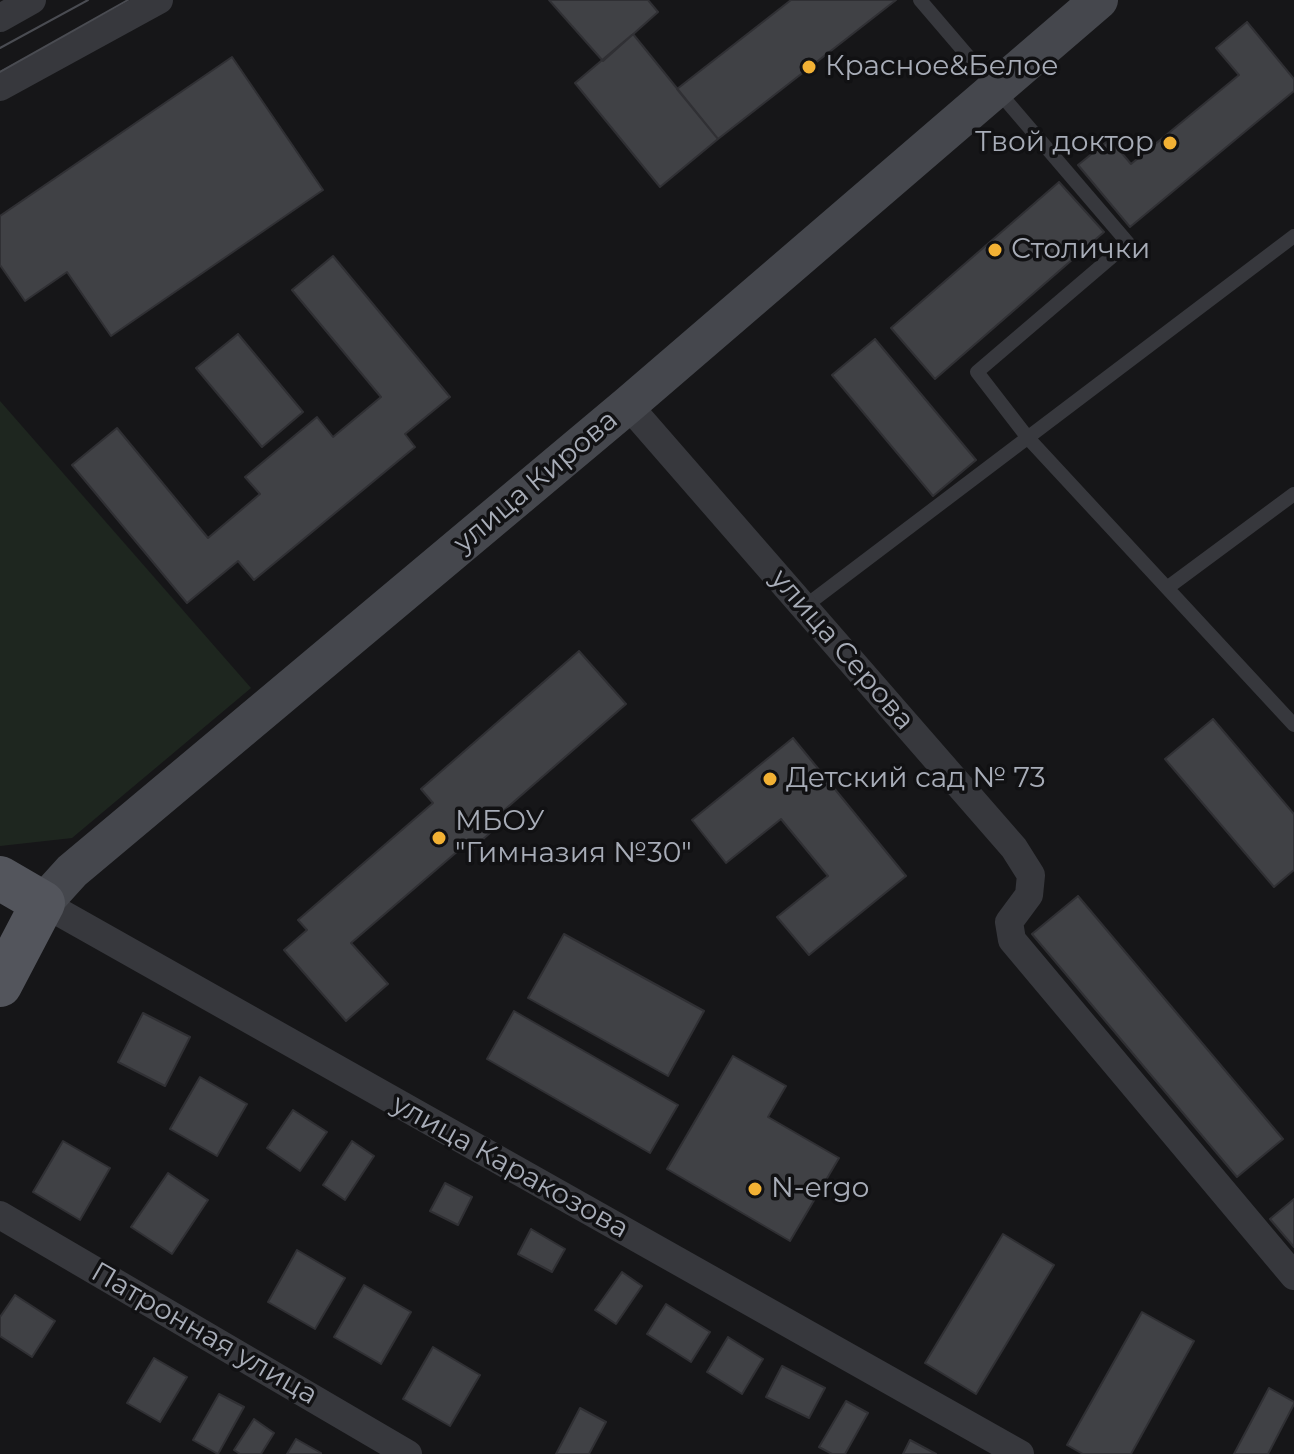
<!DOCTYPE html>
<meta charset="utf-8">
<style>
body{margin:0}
canvas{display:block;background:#161618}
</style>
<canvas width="1294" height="1454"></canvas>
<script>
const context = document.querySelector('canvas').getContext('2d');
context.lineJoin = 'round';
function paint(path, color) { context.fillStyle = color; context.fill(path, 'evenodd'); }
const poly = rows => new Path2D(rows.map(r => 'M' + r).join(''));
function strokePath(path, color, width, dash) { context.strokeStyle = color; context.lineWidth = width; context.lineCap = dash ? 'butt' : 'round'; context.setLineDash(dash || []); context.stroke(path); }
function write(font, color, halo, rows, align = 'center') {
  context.font = font + ' Montserrat,sans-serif'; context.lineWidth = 7; context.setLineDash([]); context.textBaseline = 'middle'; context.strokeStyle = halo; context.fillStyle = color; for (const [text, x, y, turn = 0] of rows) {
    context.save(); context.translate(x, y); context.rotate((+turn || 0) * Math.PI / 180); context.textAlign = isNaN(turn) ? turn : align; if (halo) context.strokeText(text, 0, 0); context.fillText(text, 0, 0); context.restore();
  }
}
paint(poly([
 [0,401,251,688,72,838,0,846]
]), '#1e261f');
const building = poly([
 [549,0,648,0,658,12,603,61,549,0],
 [791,0,896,0,718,139,677,89,791,0],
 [1247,22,1294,79,1294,91,1130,227,1078,165,1110,139,1131,164,1239,75,1216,48,1247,22],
 [633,34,718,139,660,187,575,83,633,34],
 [232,57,323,190,111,336,67,272,25,301,0,265,0,216,232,57],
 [1059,182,1104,232,935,379,891,328,1059,182],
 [333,256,450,397,405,434,415,447,254,580,238,561,187,603,72,465,117,428,208,538,260,494,245,477,317,417,333,437,381,397,292,290,333,256],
 [238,334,303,412,262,447,196,368,238,334],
 [875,339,976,460,933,496,832,375,875,339],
 [579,651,626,704,486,826,491,832,471,850,466,844,351,943,388,984,346,1021,284,950,307,930,298,920,433,803,421,789,579,651],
 [1213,719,1294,814,1294,870,1274,887,1165,759,1213,719],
 [793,738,906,876,809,955,777,917,828,876,781,819,726,863,692,820,793,738],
 [1078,896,1283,1139,1237,1177,1032,934,1078,896],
 [564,934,704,1011,668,1076,528,998,564,934],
 [514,1011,678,1105,650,1153,487,1059,514,1011],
 [143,1013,190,1037,165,1086,118,1062,143,1013],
 [733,1056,786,1086,768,1117,839,1158,790,1241,667,1169,733,1056],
 [200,1077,247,1104,217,1156,170,1129,200,1077],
 [293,1110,327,1132,300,1171,267,1148,293,1110],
 [63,1141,110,1168,80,1220,33,1192,63,1141],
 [352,1141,374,1156,345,1200,323,1185,352,1141],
 [168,1173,208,1200,172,1254,131,1227,168,1173],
 [445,1183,472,1197,458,1225,430,1211,445,1183],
 [1294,1199,1294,1247,1270,1219,1294,1199],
 [531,1229,565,1249,552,1272,518,1254,531,1229],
 [1003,1234,1054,1265,976,1394,925,1363,1003,1234],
 [297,1250,345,1278,315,1329,268,1302,297,1250],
 [622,1272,642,1286,616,1324,595,1310,622,1272],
 [364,1285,411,1312,381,1364,334,1337,364,1285],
 [15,1295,55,1321,32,1357,0,1336,0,1317,15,1295],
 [666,1304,710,1332,691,1362,647,1334,666,1304],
 [1142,1312,1194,1341,1131,1454,1083,1454,1067,1445,1142,1312],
 [728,1337,763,1359,742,1394,707,1372,728,1337],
 [433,1347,480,1375,450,1426,403,1399,433,1347],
 [154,1358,187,1377,160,1422,127,1403,154,1358],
 [782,1366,825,1388,809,1418,766,1397,782,1366],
 [1269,1388,1294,1402,1294,1404,1268,1454,1234,1454,1269,1388],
 [219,1394,244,1407,218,1454,193,1440,219,1394],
 [846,1401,868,1413,845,1454,832,1454,819,1447,846,1401],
 [580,1408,606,1422,589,1454,556,1454,580,1408],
 [254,1419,274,1433,261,1454,240,1454,234,1450,254,1419],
 [296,1439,321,1453,321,1454,287,1454,296,1439],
 [910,1440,936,1454,903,1454,910,1440]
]);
paint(building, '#404145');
strokePath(building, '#303034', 2);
strokePath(poly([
 [920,0,1128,243,977,372,1028,438,1294,725],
 [1167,588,1294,494],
 [804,607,1294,236]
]), '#37383d', 14);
strokePath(poly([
 [0,18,32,0],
 [0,87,159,0],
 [628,405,1014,848,1031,875,1029,895,1009,922,1012,940,1294,1276],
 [43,903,1020,1454],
 [0,1215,408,1454]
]), '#37383d', 28);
strokePath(poly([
 [43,903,72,871,628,405,1099,0]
]), '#45474d', 38);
strokePath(poly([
 [0,878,43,903,0,985]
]), '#53555c', 44);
strokePath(poly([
 [0,48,88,0],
 [0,72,128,0]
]), '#4a4c52', 2);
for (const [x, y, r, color] of [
 [809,67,8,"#f2b134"],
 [1170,143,8,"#f2b134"],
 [995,250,8,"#f2b134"],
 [770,779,8,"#f2b134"],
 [439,838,8,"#f2b134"],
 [755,1189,8,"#f2b134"]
]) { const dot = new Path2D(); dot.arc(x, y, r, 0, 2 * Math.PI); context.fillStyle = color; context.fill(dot); strokePath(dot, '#111113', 3); }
write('28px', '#a8adb8', '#111113', [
 ["Красное&Белое",825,67],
 ["Твой доктор",1154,143,"right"],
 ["Столички",1011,250],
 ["Детский сад № 73",786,779],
 ["МБОУ",455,822],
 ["\"Гимназия №30\"",455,854],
 ["N-ergo",771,1189]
], 'left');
write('28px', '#a8adb8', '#111113', [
 ["улица Кирова",536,482,-40],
 ["улица Серова",842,650,49],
 ["улица Каракозова",510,1167,29],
 ["Патронная улица",204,1334,30]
]);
</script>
